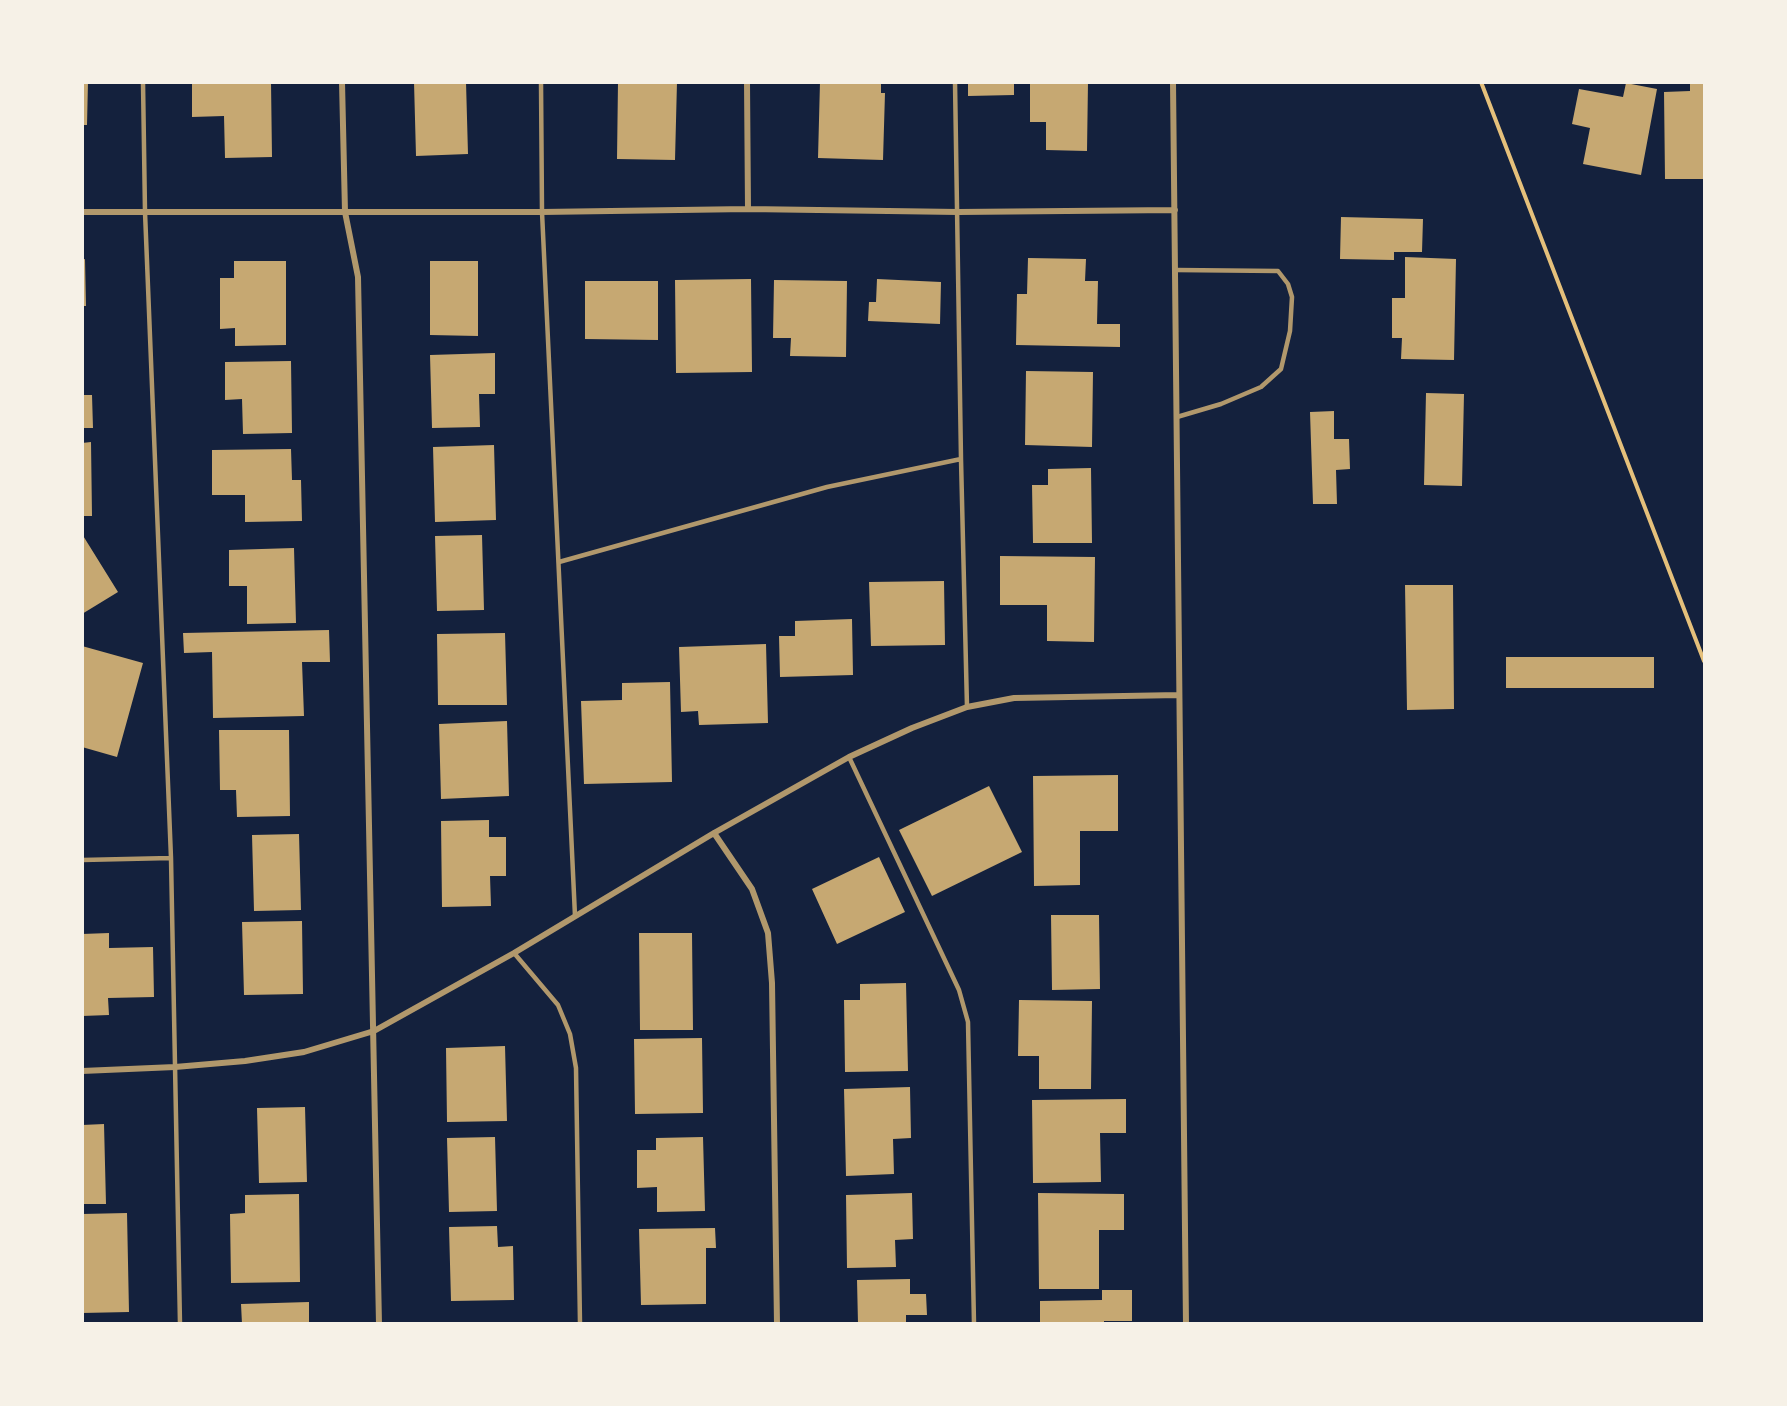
<!DOCTYPE html>
<style>
body{margin:0}
#map{position:relative;width:1787px;height:1406px;overflow:hidden;background:#14213d;font-family:"Roboto Condensed",sans-serif}
canvas{display:block}
.frame{position:absolute;inset:0;border:84px solid #f6f1e7;pointer-events:none}
</style>
<div id="map">
<canvas width="1787" height="1406"></canvas>
<div class="frame"></div>
</div>
<script>
const context = document.querySelector('canvas').getContext('2d');
context.lineJoin = 'round';
function paint(path, color) { context.fillStyle = color; context.fill(path, 'evenodd'); }
const poly = rows => new Path2D(rows.map(r => 'M' + r).join(''));
function strokePath(path, color, width, dash) { context.strokeStyle = color; context.lineWidth = width; context.lineCap = dash ? 'butt' : 'round'; context.setLineDash(dash || []); context.stroke(path); }
paint(poly([
 [82,82,88,82,87,125,82,125],
 [192,82,271,82,272,157,225,158,224,116,192,117],
 [414,82,466,82,468,154,416,156],
 [618,82,677,82,675,160,617,159],
 [820,82,881,82,881,93,885,93,883,160,818,158],
 [968,82,1014,82,1014,95,968,96],
 [1030,82,1088,82,1087,151,1046,150,1046,122,1030,122],
 [1690,82,1704,82,1704,179,1665,179,1664,92,1690,91],
 [1626,83,1657,89,1641,175,1583,164,1590,128,1572,124,1579,89,1623,97],
 [1341,217,1423,219,1422,252,1394,252,1394,260,1340,259],
 [1405,257,1456,259,1454,360,1401,359,1402,338,1392,338,1392,298,1405,298],
 [1028,258,1086,259,1085,281,1098,281,1097,324,1120,324,1120,347,1016,345,1017,294,1027,294],
 [85,259,86,306,82,306,82,260],
 [234,261,286,261,286,345,235,346,235,328,220,329,220,278,234,278],
 [430,261,478,261,478,336,430,335],
 [751,279,752,372,676,373,675,280],
 [877,279,941,282,940,324,868,321,869,302,876,302],
 [774,280,847,281,846,357,790,356,791,338,773,338],
 [585,281,658,281,658,340,585,339],
 [495,353,495,394,479,394,480,427,432,428,430,355],
 [291,361,292,433,243,434,242,399,225,400,225,362],
 [1026,371,1093,372,1092,447,1025,445],
 [1426,393,1464,394,1462,486,1424,485],
 [82,395,92,395,93,428,82,428],
 [1334,411,1334,439,1349,439,1350,469,1336,470,1337,504,1313,504,1310,412],
 [91,442,92,516,82,516,82,443],
 [494,445,496,520,435,522,433,447],
 [291,449,292,480,301,480,302,521,245,522,245,495,212,495,212,450],
 [1091,468,1092,543,1033,543,1032,485,1048,485,1048,469],
 [82,534,118,592,82,614],
 [482,535,484,610,437,611,435,536],
 [294,548,296,623,247,624,247,586,229,586,229,550],
 [1000,556,1095,557,1094,642,1047,641,1047,605,1000,605],
 [944,581,945,645,871,646,869,582],
 [1405,585,1453,585,1454,709,1407,710],
 [852,619,853,675,780,677,779,636,795,636,795,621],
 [329,630,330,662,302,662,304,716,213,718,212,652,184,653,183,633],
 [505,633,507,705,438,705,437,634],
 [766,644,768,723,699,725,698,711,681,712,679,647],
 [82,646,143,663,117,757,82,747],
 [1506,657,1654,657,1654,688,1506,688],
 [670,682,672,782,584,784,581,701,622,700,622,683],
 [507,721,509,796,441,799,439,724],
 [219,730,289,730,290,816,237,817,236,790,220,790],
 [1118,775,1118,831,1080,831,1080,885,1034,886,1033,776],
 [989,786,1022,852,932,896,899,830],
 [489,820,489,837,506,837,506,876,490,876,491,906,442,907,441,821],
 [299,834,301,910,254,911,252,835],
 [879,857,905,912,837,944,812,889],
 [1051,915,1099,915,1100,989,1052,990],
 [302,921,303,994,244,995,242,922],
 [109,933,109,948,153,947,154,997,108,998,109,1015,82,1016,82,934],
 [639,933,692,933,693,1030,640,1030],
 [906,983,908,1071,845,1072,844,1000,860,1000,860,984],
 [1019,1000,1092,1001,1091,1089,1039,1089,1039,1056,1018,1056],
 [702,1038,703,1113,635,1114,634,1039],
 [505,1046,507,1121,447,1122,446,1048],
 [910,1087,911,1138,893,1139,894,1174,846,1176,844,1089],
 [1126,1099,1126,1133,1100,1133,1101,1182,1033,1183,1032,1100],
 [305,1107,307,1182,259,1183,257,1108],
 [104,1124,106,1204,82,1204,82,1125],
 [495,1137,497,1211,449,1212,447,1138],
 [703,1137,705,1211,657,1212,657,1187,637,1188,637,1150,656,1150,656,1138],
 [912,1193,913,1239,895,1240,896,1267,847,1268,846,1195],
 [1038,1193,1124,1194,1124,1230,1099,1230,1099,1289,1039,1289],
 [299,1194,300,1282,231,1283,230,1214,245,1213,245,1195],
 [127,1213,129,1312,82,1313,82,1214],
 [497,1226,498,1247,513,1246,514,1300,451,1301,449,1227],
 [715,1228,716,1248,706,1248,706,1304,641,1305,639,1229],
 [910,1279,910,1294,926,1294,927,1315,906,1315,906,1324,858,1324,857,1280],
 [1102,1290,1132,1290,1132,1321,1104,1321,1104,1324,1040,1324,1040,1301,1102,1300],
 [309,1302,309,1324,242,1324,241,1304]
]), '#c6a872');
strokePath(poly([
 [1481,82,1704,661]
]), '#e5c07b', 4);
strokePath(poly([
 [143,82,145,212,171,858,180,1324],
 [541,82,542,212,575,916],
 [955,82,961,459,967,707],
 [1176,270,1278,271,1288,284,1292,297,1290,331,1281,369,1261,387,1221,404,1177,417],
 [559,562,827,487,961,459],
 [849,757,959,990,968,1022,974,1324],
 [82,860,171,858],
 [514,953,558,1005,570,1034,576,1068,580,1324]
]), '#b1986c', 4.5);
strokePath(poly([
 [342,82,345,212,358,277,379,1324],
 [747,82,748,209],
 [1173,82,1186,1324],
 [82,212,542,212,748,209,958,212,1175,210],
 [714,833,752,889,768,933,772,983,777,1324],
 [82,1071,175,1067,245,1061,304,1052,374,1031,514,953,714,833,849,757,912,728,967,707,1014,698,1179,695]
]), '#b1986c', 6);
</script>
